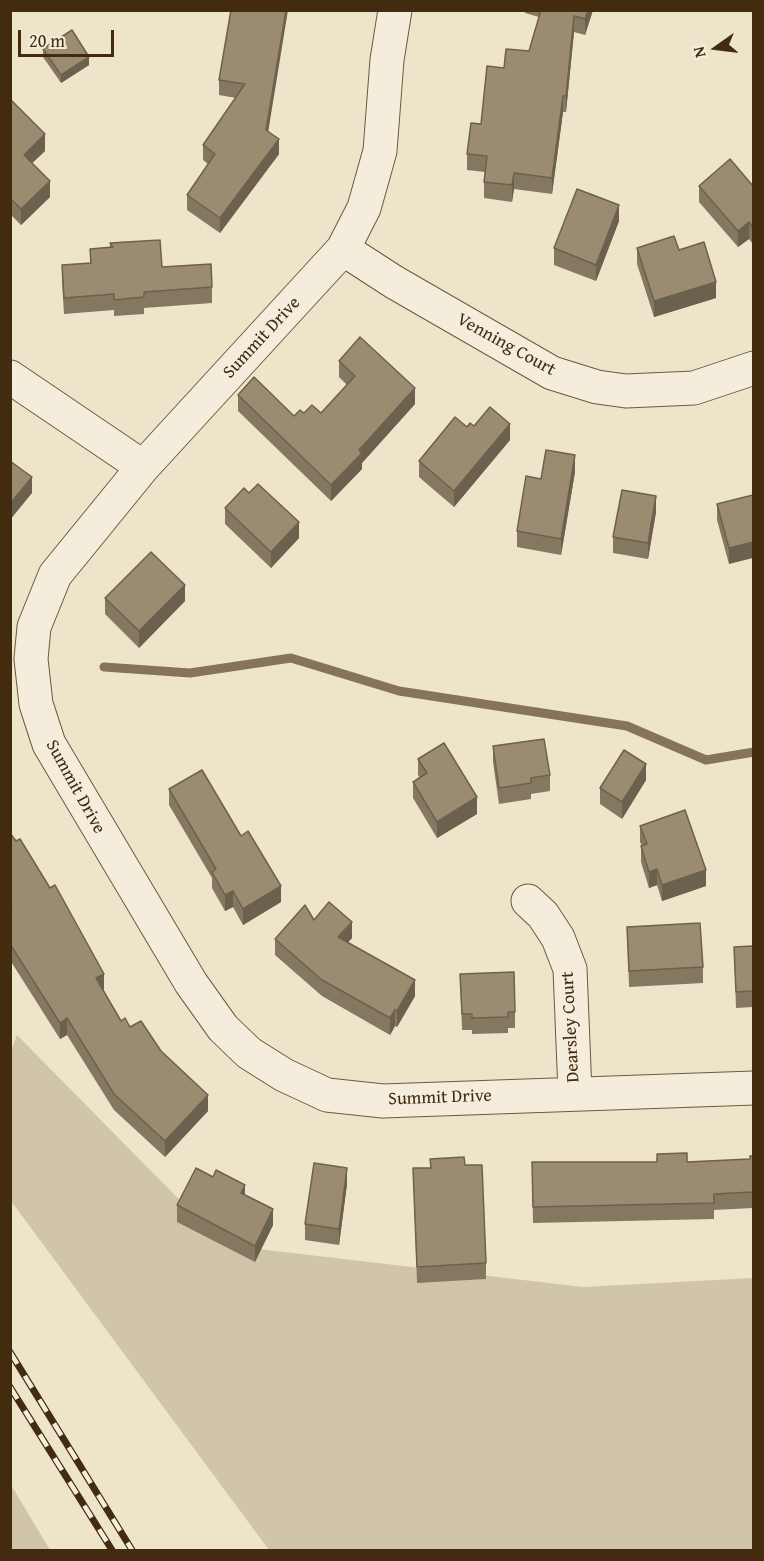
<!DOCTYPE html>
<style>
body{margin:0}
#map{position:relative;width:764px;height:1561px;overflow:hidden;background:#eee4c9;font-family:"Gentium Book Plus",serif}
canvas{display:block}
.frame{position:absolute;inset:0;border:12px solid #422b0f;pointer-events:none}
.north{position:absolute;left:686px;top:18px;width:60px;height:60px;-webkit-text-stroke:4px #f4eddc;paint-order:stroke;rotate:256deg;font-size:16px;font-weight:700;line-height:24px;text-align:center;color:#422b0f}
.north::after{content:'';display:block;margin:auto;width:21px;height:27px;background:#422b0f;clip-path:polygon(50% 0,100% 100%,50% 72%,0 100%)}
.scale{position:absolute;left:18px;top:30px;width:96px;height:27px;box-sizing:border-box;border:3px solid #422b0f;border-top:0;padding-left:8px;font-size:18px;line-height:21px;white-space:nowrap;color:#422b0f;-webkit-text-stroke:4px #f4eddc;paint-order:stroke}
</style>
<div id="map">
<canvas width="764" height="1561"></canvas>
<div class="frame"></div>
<div class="north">N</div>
<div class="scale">20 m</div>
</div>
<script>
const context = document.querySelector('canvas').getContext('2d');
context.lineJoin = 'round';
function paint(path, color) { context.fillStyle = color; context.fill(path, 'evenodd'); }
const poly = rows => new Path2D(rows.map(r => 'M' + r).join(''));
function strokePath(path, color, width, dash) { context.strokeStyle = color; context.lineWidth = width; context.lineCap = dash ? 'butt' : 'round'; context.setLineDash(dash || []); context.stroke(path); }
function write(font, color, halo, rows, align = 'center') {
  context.font = font + ' "Gentium Book Plus",serif'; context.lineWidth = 4.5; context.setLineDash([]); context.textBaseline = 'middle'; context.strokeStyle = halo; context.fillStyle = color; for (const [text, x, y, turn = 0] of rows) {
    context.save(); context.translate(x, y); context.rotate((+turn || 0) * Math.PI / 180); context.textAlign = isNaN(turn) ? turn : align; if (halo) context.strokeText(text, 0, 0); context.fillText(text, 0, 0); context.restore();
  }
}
paint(poly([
 [17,1035,224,1245,583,1287,753,1278,753,1550,269,1550,11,1201,10,1053],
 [10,1485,11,1485,50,1550,11,1550]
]), '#d1c5a9');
strokePath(poly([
 [104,667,190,673,291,658,399,691,627,726,706,760,754,752]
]), '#867459', 9);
const minor = poly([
 [395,10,387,60,380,151,364,208,343,249,143,467,55,575,34,627,31,659,36,704,49,744,191,983,223,1028,249,1053,284,1075,327,1095,383,1101,754,1088],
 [343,249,394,282,552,373,597,387,626,391,694,388,754,368],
 [10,377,143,467],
 [528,901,543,915,558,938,570,969,575,1093]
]);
strokePath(minor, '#6d593e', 35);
strokePath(minor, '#f4eddc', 33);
const rail = poly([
 [10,1352,132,1550],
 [10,1387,112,1550]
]);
strokePath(rail, '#422b0f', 7);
strokePath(rail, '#f4eddc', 4.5, [14]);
paint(poly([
 [231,10,268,131,279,154,220,233,187,210,187,195,208,164,203,160,203,145,236,98,219,95,219,80],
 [525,10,593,10,585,35,574,32,566,112,563,112,552,194,514,189,512,202,484,198,484,182,485,172,467,170,467,154,481,124,504,68,529,51,539,17,525,13],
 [43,49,89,65,61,83,43,57],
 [10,99,45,151,32,163,50,197,21,225,10,214],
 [699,186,753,186,753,244,749,239,738,247,699,202],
 [619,221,596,281,554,265,554,248],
 [110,243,162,267,212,287,212,303,144,308,144,314,114,316,114,310,64,314,62,281,62,265,90,263,90,249,110,247],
 [637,248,679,250,716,298,654,317,637,264],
 [339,361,415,404,362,463,362,469,331,501,238,411,238,395,294,416,304,413,321,413,347,385,339,377],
 [474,426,510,440,454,507,419,477,419,461,467,427],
 [575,472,561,555,517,547,517,531,541,479],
 [753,495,729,564,717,520,717,504],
 [225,508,299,538,271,568,225,524],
 [656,512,648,559,613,553,613,537],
 [105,598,185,601,139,648,105,614],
 [493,746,550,775,550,791,531,794,531,799,499,804,493,762],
 [418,759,477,814,437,838,413,798,413,782,420,778,418,775],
 [646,780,622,819,600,804,600,788],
 [169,789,281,902,243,925,233,907,225,911,212,888,212,878,169,805],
 [640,826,706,886,662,901,657,885,649,888,641,862,641,846,642,846,640,842],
 [10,833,104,990,103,990,121,1021,130,1027,161,1051,208,1111,165,1157,114,1110,67,1035,60,1039,10,960],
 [314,920,352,938,348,942,415,996,397,1027,395,1026,390,1035,322,996,275,955,275,939],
 [627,927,703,967,703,983,629,987],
 [753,946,753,1007,736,1008,734,947],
 [460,974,515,1012,515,1028,508,1028,508,1033,472,1034,472,1030,462,1030],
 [753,1156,753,1208,714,1210,714,1219,533,1223,532,1162,687,1162,750,1159],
 [430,1159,465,1165,486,1263,486,1279,417,1283,413,1168,430,1168],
 [347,1184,339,1245,305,1240,305,1224],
 [245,1195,273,1225,255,1262,177,1222,177,1205]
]), '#857860');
paint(poly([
 [286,10,288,10,266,145,266,130],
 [588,10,593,10,585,35,585,19],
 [574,16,574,32,566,112,566,96],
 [89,57,89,65,61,83,61,75],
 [563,96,563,112,552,194,552,178],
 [45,134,45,151,24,171,24,155],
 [279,139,279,154,220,233,220,218],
 [514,173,514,189,512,202,512,185],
 [50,181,50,197,21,225,21,209],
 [619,205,619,221,596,281,596,265],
 [749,222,749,239,738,247,738,231],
 [716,282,716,298,654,317,654,301],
 [415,388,415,404,362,463,362,469,331,501,331,485,359,450],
 [510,424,510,440,454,507,454,491],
 [575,455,575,472,561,555,561,539],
 [32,477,32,493,10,520,10,504],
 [656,496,656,512,648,559,648,543],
 [299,522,299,538,271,568,271,552],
 [753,542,753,558,729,564,729,548],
 [185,585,185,601,139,648,139,631],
 [646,764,646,780,622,819,622,802],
 [477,797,477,814,437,838,437,822],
 [657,869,657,885,649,888,649,872],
 [706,870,706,886,662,901,662,885],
 [281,886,281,902,243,925,243,909],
 [233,891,233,907,225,911,225,895],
 [352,922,352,938,338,953,338,937],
 [104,974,104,990,96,995,96,978],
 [415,980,415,996,397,1027,397,1011],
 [395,1010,395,1026,390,1035,390,1018],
 [67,1018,67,1035,60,1039,60,1023],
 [208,1095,208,1111,165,1157,165,1141],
 [347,1168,347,1184,339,1245,339,1229],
 [245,1185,245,1201,241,1193],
 [273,1209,273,1225,255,1262,255,1246]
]), '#6c614e');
const building = poly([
 [231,10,286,10,266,130,279,139,220,218,187,195,215,154,203,145,245,84,219,80,231,10],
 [541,10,588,10,585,19,574,16,566,96,563,96,552,178,514,173,512,185,484,182,487,156,467,154,471,123,481,124,487,66,504,68,506,49,529,51,541,10],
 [72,30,89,57,61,75,43,49,72,30],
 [10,99,45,134,24,155,50,181,21,209,10,198,10,99],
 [730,159,753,186,753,228,749,222,738,231,699,186,730,159],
 [577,189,619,205,596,265,554,248,577,189],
 [674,236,679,250,704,242,716,282,654,301,637,248,674,236],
 [160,240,162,267,211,264,212,287,144,292,144,297,114,300,114,294,64,298,62,265,91,263,90,249,113,247,110,243,160,240],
 [360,337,415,388,359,450,362,453,331,485,238,395,254,377,294,416,300,410,304,413,312,405,321,413,355,376,339,361,360,337],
 [490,407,510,424,454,491,419,461,455,417,467,427,470,423,474,426,490,407],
 [546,450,575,455,561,539,517,531,526,476,541,479,546,450],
 [10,461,32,477,10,504,10,461],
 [258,484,299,522,271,552,225,508,244,488,249,493,258,484],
 [622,490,656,496,648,543,613,537,622,490],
 [753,495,753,542,729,548,717,504,753,495],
 [151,552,185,585,139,631,105,598,151,552],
 [544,739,550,775,531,778,531,783,499,788,493,746,544,739],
 [444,743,477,797,437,822,413,782,427,773,418,759,444,743],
 [624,750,646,764,622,802,600,788,624,750],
 [202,770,241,836,248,831,281,886,243,909,233,891,225,895,212,872,216,869,169,789,202,770],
 [685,810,706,870,662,885,657,869,649,872,641,846,647,844,640,826,685,810],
 [10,833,16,841,20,839,50,888,55,885,104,974,96,978,121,1021,125,1018,130,1027,141,1021,161,1051,208,1095,165,1141,114,1094,67,1018,60,1023,10,944,10,908,12,907,10,904,10,833],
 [329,902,352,922,338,937,415,980,397,1011,395,1010,390,1018,322,980,275,939,305,905,314,920,329,902],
 [700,923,703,967,629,971,627,927,700,923],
 [753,946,753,991,736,992,734,947,753,946],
 [514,972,515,1012,508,1012,508,1017,472,1018,472,1014,462,1014,460,974,514,972],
 [687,1153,687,1162,750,1159,750,1156,753,1156,753,1192,714,1194,714,1203,533,1207,532,1162,657,1162,657,1154,687,1153],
 [464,1157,465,1165,482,1165,486,1263,417,1267,413,1168,431,1168,430,1159,464,1157],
 [314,1163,347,1168,339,1229,305,1224,314,1163],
 [196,1168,213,1177,216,1170,245,1185,241,1193,273,1209,255,1246,177,1205,196,1168]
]);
paint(building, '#9b8b70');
strokePath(building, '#6c614e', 1.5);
write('18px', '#422b0f', '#f4eddc', [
 ["Summit Drive",262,338,-47],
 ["Venning Court",506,345,29],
 ["Summit Drive",75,787,61],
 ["Dearsley Court",571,1027,-93],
 ["Summit Drive",440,1098,-2]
]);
</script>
